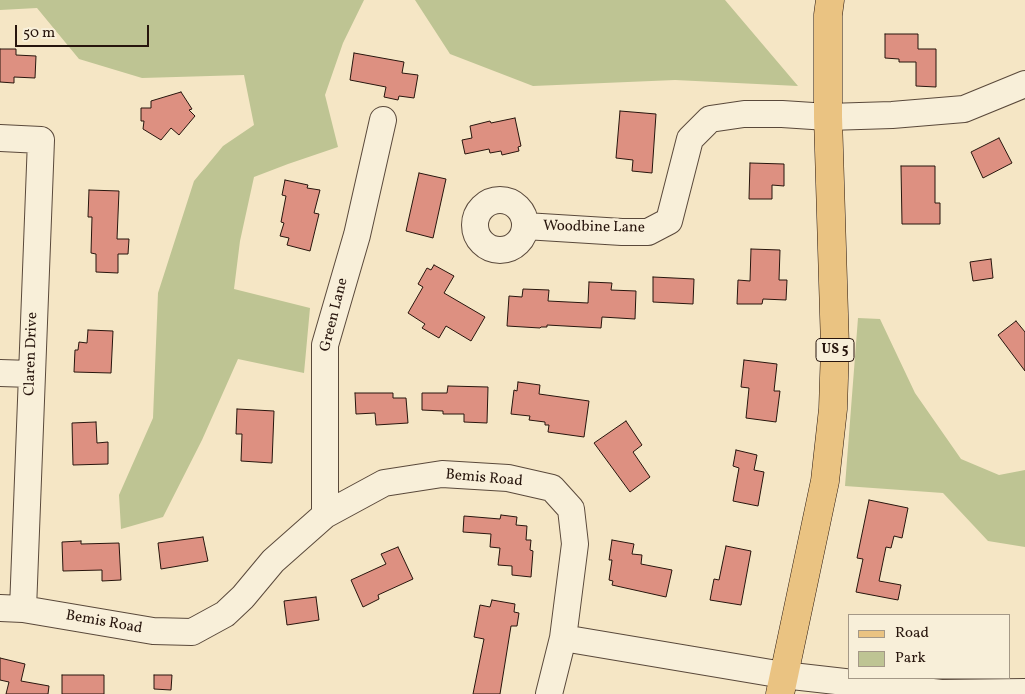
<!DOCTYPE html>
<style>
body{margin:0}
#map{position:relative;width:1025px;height:694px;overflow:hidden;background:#f5e6c5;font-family:Vollkorn,serif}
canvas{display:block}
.legend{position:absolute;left:848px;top:614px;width:162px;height:65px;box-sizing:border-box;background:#f8efd9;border:1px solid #a49887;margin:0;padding:6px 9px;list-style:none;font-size:15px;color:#27150d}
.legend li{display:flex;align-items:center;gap:10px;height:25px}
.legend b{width:25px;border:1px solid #a49887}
.scale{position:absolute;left:15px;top:25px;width:134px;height:22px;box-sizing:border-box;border:2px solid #27150d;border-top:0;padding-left:6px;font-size:15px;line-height:18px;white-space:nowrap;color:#27150d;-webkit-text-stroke:4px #f8efd9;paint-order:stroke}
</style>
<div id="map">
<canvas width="1025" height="694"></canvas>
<ul class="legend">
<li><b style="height:6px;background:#eac382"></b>Road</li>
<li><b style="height:14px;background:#bec493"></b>Park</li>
</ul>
<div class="scale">50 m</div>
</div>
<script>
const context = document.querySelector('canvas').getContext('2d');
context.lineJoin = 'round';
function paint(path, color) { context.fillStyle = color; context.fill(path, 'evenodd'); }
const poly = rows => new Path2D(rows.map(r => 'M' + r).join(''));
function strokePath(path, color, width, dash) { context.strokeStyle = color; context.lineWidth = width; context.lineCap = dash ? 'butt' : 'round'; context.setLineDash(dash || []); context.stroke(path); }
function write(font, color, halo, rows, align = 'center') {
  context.font = font + ' Vollkorn,serif'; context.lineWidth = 5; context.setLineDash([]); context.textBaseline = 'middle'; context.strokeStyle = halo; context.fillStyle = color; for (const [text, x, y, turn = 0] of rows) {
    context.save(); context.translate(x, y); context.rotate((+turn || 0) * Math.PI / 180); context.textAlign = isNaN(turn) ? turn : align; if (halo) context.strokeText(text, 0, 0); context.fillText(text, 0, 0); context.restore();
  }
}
paint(poly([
 [0,0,364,0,343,43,325,95,338,147,288,164,254,177,240,241,234,289,310,308,304,373,238,359,202,440,163,517,121,529,119,495,153,418,158,293,194,181,223,146,254,125,244,75,142,78,79,59,37,8,0,10],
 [415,0,725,0,798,86,675,80,533,86,450,54],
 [858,318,880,319,915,393,961,459,999,475,1025,470,1025,547,988,541,943,493,845,486]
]), '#bec493');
const building = poly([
 [885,34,918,34,918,49,936,49,936,87,916,86,916,62,899,62,899,59,885,58,885,34],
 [0,49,16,49,16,55,36,56,35,78,14,77,14,83,0,82,0,49],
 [354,53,404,62,402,73,418,75,414,98,399,96,398,100,384,97,386,87,350,80,354,53],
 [181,92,192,109,189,110,195,116,179,135,171,128,161,140,143,129,144,121,141,121,141,108,151,108,151,101,181,92],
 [620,111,656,114,652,173,632,171,633,160,616,158,620,111],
 [515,118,521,146,518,147,519,151,502,155,501,151,490,153,489,149,465,154,462,140,472,138,470,126,490,121,491,123,515,118],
 [999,138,1012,163,983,178,971,152,999,138],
 [750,163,784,164,784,186,772,185,772,199,749,199,750,163],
 [901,166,935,166,935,203,940,203,940,224,902,224,901,166],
 [419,173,446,179,433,238,406,231,419,173],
 [285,180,308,185,307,188,320,190,314,213,319,214,310,251,287,245,289,238,280,236,284,223,281,222,286,196,282,195,285,180],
 [89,190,119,191,117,239,129,239,128,254,118,254,118,273,96,272,96,254,91,253,92,217,88,217,89,190],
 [751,249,780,250,779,280,787,280,786,300,763,299,762,304,737,304,738,280,750,281,751,249],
 [991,259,993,278,973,281,970,262,991,259],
 [434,265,454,276,444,293,485,317,471,341,446,326,439,338,422,328,425,324,408,313,423,287,418,284,427,268,431,270,434,265],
 [653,277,694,279,693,304,653,302,653,277],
 [589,282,612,283,611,290,636,291,635,319,602,317,601,328,547,325,547,327,541,327,540,328,507,326,509,296,522,297,523,289,549,290,548,301,588,303,589,282],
 [1016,321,1025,332,1025,371,998,335,1016,321],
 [88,330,113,331,111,373,74,372,75,350,78,350,79,342,87,343,88,330],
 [744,360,777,364,774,391,780,391,776,422,746,418,749,388,741,387,744,360],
 [518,382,540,385,539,394,589,401,584,437,548,432,549,425,545,425,545,422,529,420,530,416,511,414,514,390,517,391,518,382],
 [448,386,488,387,487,423,464,422,464,414,443,414,443,411,422,410,422,393,447,393,448,386],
 [355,393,393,393,393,398,406,398,408,423,376,425,375,413,356,414,355,393],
 [237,409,274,411,272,463,241,461,242,434,236,434,237,409],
 [626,421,642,445,633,452,650,477,630,492,594,443,626,421],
 [96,422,97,443,108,442,108,464,73,465,72,423,96,422],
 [736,450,757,455,754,470,764,472,758,506,733,501,739,468,733,466,736,450],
 [869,500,908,508,902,538,894,536,891,548,886,547,879,581,901,585,898,600,856,592,863,559,857,558,869,500],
 [501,515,517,517,516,525,527,526,526,540,531,540,530,550,533,551,531,577,512,575,512,566,498,565,500,548,490,547,491,534,463,532,464,516,500,519,501,515],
 [203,537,208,561,161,569,158,543,203,537],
 [612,540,634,544,632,554,642,555,641,564,672,570,666,597,612,585,613,581,609,580,612,560,609,560,612,540],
 [81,541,81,544,119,543,121,580,102,581,102,570,63,571,62,542,81,541],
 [726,546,751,551,741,605,710,600,714,579,719,580,726,546],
 [398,547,413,579,378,595,379,599,363,607,351,580,386,564,381,554,398,547],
 [316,597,319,620,287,625,284,601,316,597],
 [492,600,515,604,514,612,519,613,517,626,511,626,500,694,473,694,484,639,474,637,480,605,490,607,492,600],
 [0,658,25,664,21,681,49,686,48,694,6,694,9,682,0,680,0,658],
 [62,675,104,675,104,694,62,694,62,675],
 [154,675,172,675,171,690,154,689,154,675]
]);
paint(building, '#dd9081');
strokePath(building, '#27150d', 1);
const minor = poly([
 [0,138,41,140,23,609],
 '475 225a25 25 0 1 1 50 0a25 25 0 1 1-50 0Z',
 [525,226,622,232,648,232,669,221,690,139,710,119,744,114,782,114,828,117,892,115,964,109,1025,84],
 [0,373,31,374],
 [325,515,325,345,357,235,383,120],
 [0,608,23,609,153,631,192,632,225,614,243,597,273,561,325,515,384,483,442,474,508,478,552,488,571,509,575,544,563,638,549,694],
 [563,638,783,675,941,693,1025,692]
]);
const major = poly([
 [780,694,825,481,833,409,835,347,828,117,828,15,830,0]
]);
strokePath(minor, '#5a493b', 28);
strokePath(major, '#27150d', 29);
strokePath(minor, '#f8efd9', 26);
strokePath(major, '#eac382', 28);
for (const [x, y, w] of [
 [835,350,38]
]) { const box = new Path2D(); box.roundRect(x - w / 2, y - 11.5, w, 23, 4); context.fillStyle = '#f8efd9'; context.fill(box); strokePath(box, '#27150d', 1); }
write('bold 14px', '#27150d', null, [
 ["US 5",835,350]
]);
write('15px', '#27150d', '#f8efd9', [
 ["Woodbine Lane",594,228,1],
 ["Green Lane",335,315,-76],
 ["Claren Drive",32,354,-88],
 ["Bemis Road",484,479,5],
 ["Bemis Road",104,623,10]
]);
</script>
